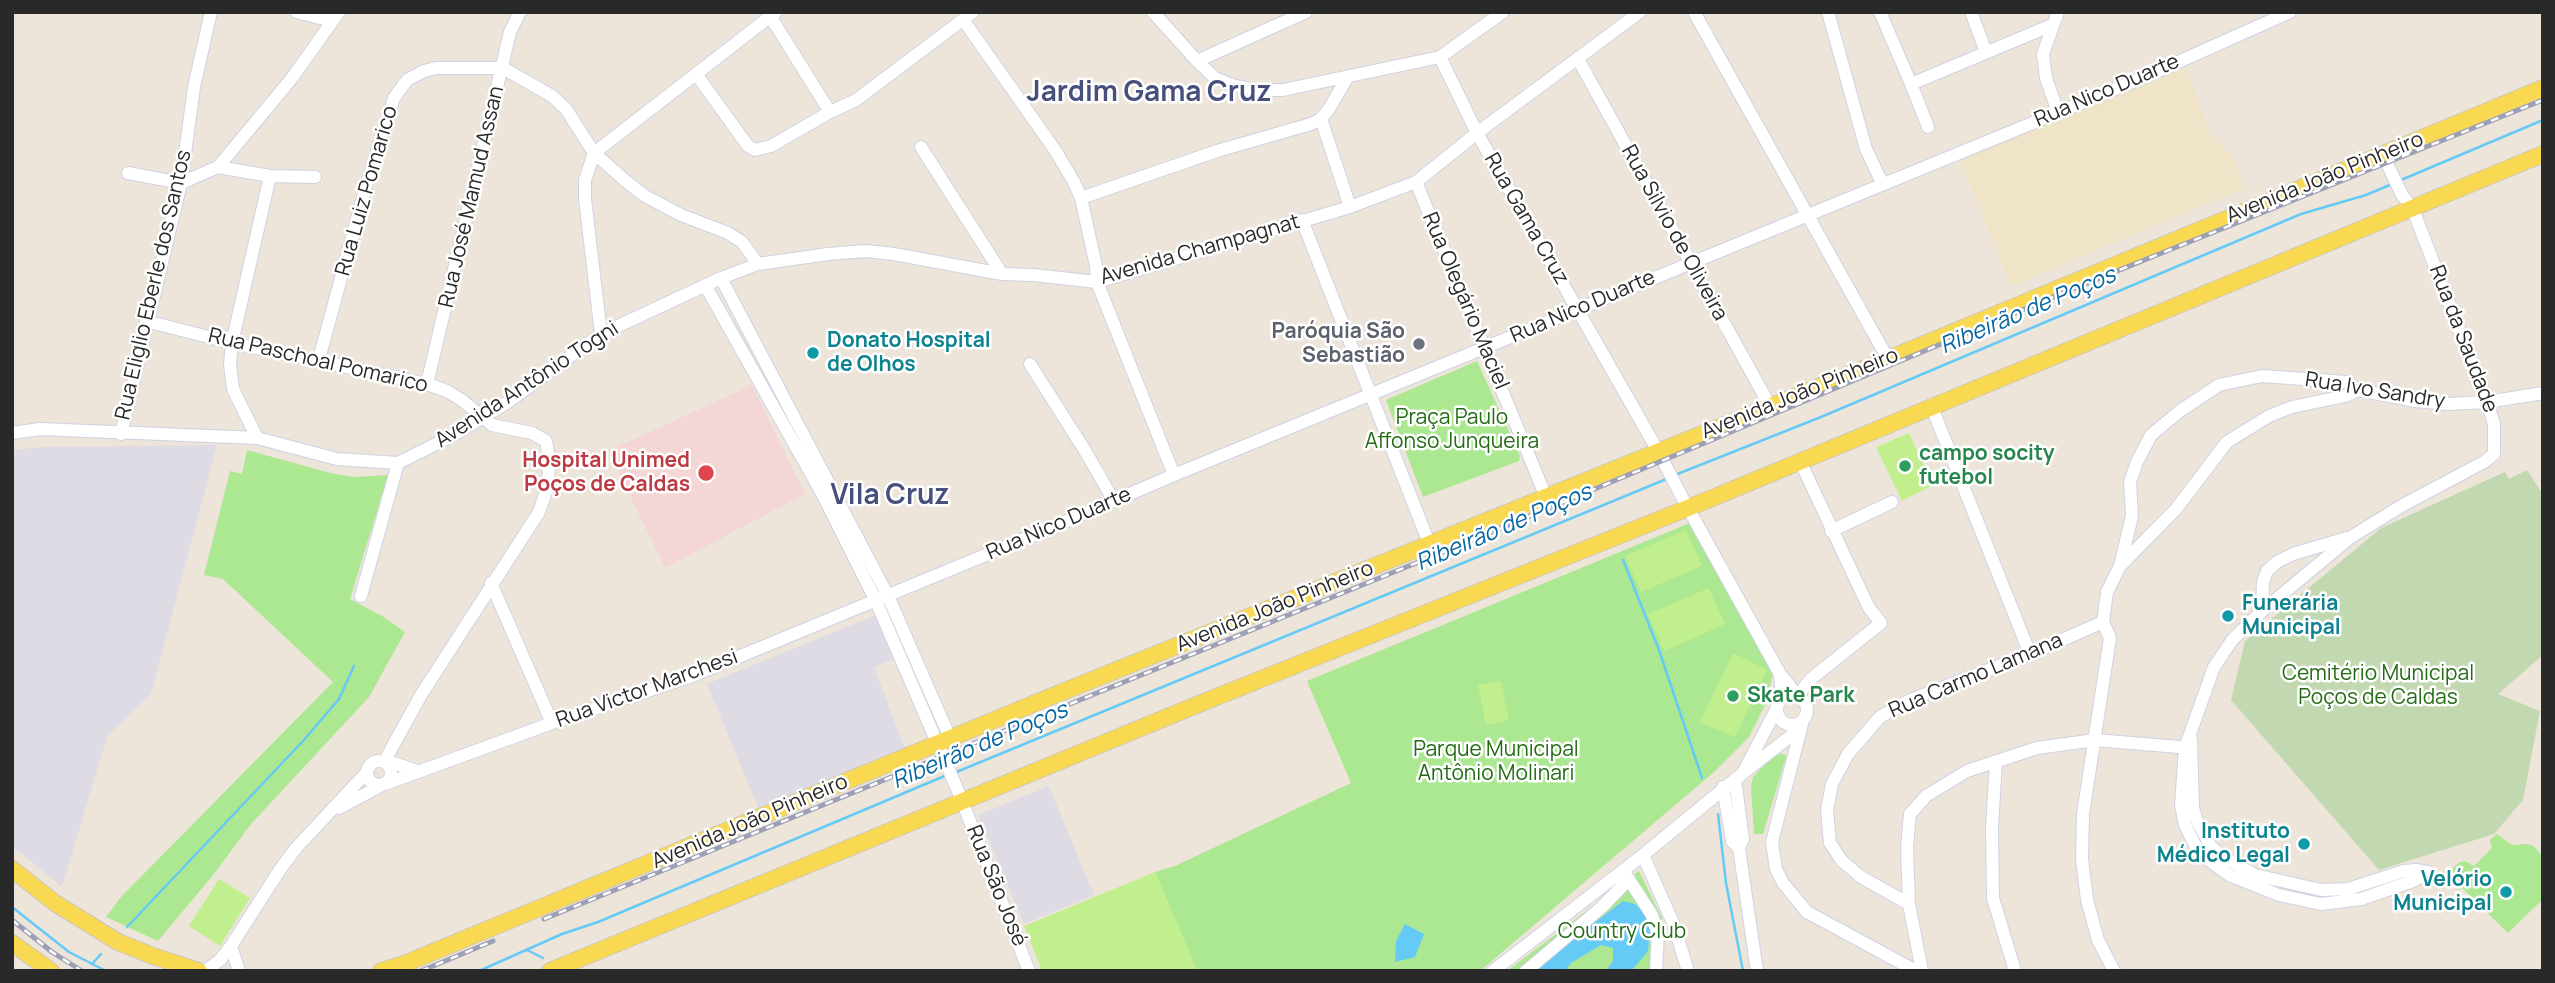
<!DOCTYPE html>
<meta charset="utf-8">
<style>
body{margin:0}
#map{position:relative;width:2555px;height:983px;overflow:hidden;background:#ede5da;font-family:Manrope,sans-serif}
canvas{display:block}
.frame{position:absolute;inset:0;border:14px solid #292929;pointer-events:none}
</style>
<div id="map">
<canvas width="2555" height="983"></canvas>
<div class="frame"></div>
</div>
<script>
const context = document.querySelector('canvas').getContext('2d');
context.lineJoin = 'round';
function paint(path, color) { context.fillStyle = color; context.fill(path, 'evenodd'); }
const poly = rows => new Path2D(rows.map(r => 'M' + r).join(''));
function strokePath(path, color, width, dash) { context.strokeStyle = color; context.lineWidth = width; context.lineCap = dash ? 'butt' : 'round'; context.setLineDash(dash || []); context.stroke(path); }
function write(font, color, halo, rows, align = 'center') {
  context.font = font + ' Manrope,sans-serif'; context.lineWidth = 5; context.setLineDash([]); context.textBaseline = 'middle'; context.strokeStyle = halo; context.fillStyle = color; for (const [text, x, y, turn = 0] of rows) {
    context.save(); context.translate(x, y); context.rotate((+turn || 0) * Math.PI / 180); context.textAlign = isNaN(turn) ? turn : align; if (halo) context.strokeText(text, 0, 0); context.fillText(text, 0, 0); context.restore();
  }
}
paint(poly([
 [217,445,151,694,107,737,62,887,12,846,12,450,44,447],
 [876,615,895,659,874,667,905,749,759,810,707,684],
 [1049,786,1094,895,1024,924,978,815]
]), '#dedbe4');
paint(poly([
 [2186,66,2209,132,2231,156,2245,188,2011,286,1960,159]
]), '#f0e4c8');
paint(poly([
 [752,385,805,494,665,568,608,451]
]), '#f4d6d7');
paint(poly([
 [1477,361,1520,456,1519,461,1423,497,1386,400],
 [247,450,334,474,354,477,388,475,350,599,382,616,405,632,369,697,251,824,214,874,158,941,106,917,121,897,333,682,223,579,204,575,230,471,242,474],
 [1690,523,1773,673,1766,703,1749,737,1714,772,1480,971,1197,971,1155,872,1175,866,1351,783,1307,681],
 [1779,754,1784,754,1786,757,1763,834,1754,834,1751,787,1753,777,1771,758],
 [2497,834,2512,845,2527,844,2533,846,2543,856,2543,899,2508,933,2462,888,2458,890,2450,870,2460,862,2465,861,2474,866,2492,848,2490,840],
 [1639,871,1662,918,1661,971,1507,971]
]), '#ace792');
paint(poly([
 [2527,470,2543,495,2543,655,2498,694,2540,711,2523,800,2494,834,2379,870,2231,700,2245,641,2381,528,2505,472,2509,479]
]), '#c2d8b0');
paint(poly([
 [1909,433,1933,485,1902,501,1876,447],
 [1686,530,1702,566,1641,592,1625,556],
 [1709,588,1725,624,1664,651,1648,614],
 [1733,653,1767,670,1735,737,1700,722],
 [1501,681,1509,720,1486,725,1478,685],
 [1155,872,1197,971,1042,971,1024,926],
 [219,879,250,898,220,946,189,926]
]), '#c2ef8d');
paint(poly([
 [1623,901,1635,904,1651,918,1648,951,1631,971,1606,971,1613,961,1613,948,1601,945,1571,963,1565,971,1531,971],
 [1405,924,1424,934,1415,957,1395,962,1396,941]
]), '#65caf6');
strokePath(poly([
 [2401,180,2543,120],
 [1675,475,1821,417,2301,214,2366,195,2392,184],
 [1623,560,1659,650,1702,778],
 [954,773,1669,478],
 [1718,814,1726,883,1743,971],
 [12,907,69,952,106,971],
 [127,927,303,741,339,699,354,666],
 [527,950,543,958],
 [92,964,101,954],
 [479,971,562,934,598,922,947,775]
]), '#65caf6', 2.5);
const minor = poly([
 [296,12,332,21],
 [1153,12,1197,61,1215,78,1232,85,1256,90,1283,90,1440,57,1503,12],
 [1694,12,1888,359],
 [1828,12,1866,149,1882,183],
 [1880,12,1911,84],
 [1971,12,1986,52],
 [770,16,830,112,856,100,973,12],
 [964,21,1055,150,1074,182,1081,198,1096,266,1097,282,1174,475],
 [1440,57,1477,133,1658,451,1683,499,1780,674],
 [1578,59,1770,406],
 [1197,61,1306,12],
 [696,74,748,146,755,150,771,146,830,112],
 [2058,112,2046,78,2043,54,2058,12],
 [1321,119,1350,207],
 [1928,127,1911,84,2052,25],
 [921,147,1002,274],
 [2383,155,2402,195,2412,207,2487,402,2494,424,2494,454,2484,462,2403,505,2351,537,2262,611,2233,639,2214,667,2185,748,2181,805,2185,825,2199,853,2229,875,2279,895,2321,904,2361,899,2413,881,2428,872],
 [218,167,292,78,339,12],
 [128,173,181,183,218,167,270,176,315,177],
 [1416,182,1546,497],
 [1081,198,1217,151,1311,124,1321,119,1329,109,1347,78],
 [1302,220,1429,543],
 [721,278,888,596,950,738],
 [705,285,823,495,876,601,958,791,1029,971],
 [146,321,232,343,427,384,447,391,463,401,492,425,532,433,546,441,549,457,548,486,539,512,421,695,384,762,394,763,417,771],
 [601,334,585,199,585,180,594,153,776,12],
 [319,359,366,186,394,98,407,80,424,71,436,68,503,68,552,96,566,109,594,153,628,183,645,196,681,215,728,233,742,242,758,264],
 [1030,364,1084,449,1114,501],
 [427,384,510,32,520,12],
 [1931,405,2030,654],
 [12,433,40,429,257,438,337,459,398,463,450,437,508,402,601,334,721,278,758,264,828,254,866,251,894,254,1002,274,1034,275,1097,282,1350,207,1416,182,1477,133,1640,12],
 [121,434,181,183,194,87,211,12],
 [257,438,233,389,230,364,232,343,270,176],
 [1831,531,1892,502],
 [2120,566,2176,509,2227,442,2269,416,2292,407,2345,396,2358,390],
 [491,583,552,723],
 [361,596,398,463],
 [2262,611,2263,582,2267,571,2277,562,2293,554,2347,538],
 '1777 710a15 15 0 1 1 30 0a15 15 0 1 1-30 0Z',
 [1799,696,1805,686,1812,678,1881,623,1869,608,1800,461],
 [1782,698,1780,674,1797,695],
 [1777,708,1743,773,1792,735,1795,725],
 [1803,720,1772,842,1776,869,1783,883,1807,912,1916,971],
 [2191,739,2193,808,2197,821,2211,847,2228,860,2255,875,2321,890,2348,889,2404,871,2416,870,2428,872],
 [1996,761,1992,828,1993,898,2015,971],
 '367 773a12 12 0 1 1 24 0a12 12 0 1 1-24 0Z',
 [385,784,552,723,692,676,1027,538,1174,475,2140,79,2290,12],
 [1723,787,1732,841,1739,848,1743,839,1735,779],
 [339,808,382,785],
 [1739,848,1757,971],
 [1643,855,1673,923,1688,971],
 [1624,872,1652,915,1658,934,1656,971],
 [1909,904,1861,877,1842,861,1830,843,1827,810,1832,784,1848,754,1880,717,1910,700,2030,654,2103,622],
 [231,946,239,971],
 [205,971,220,960,231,946,281,868,297,847,367,772],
 [1493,971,1643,855,1743,773],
 [1526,971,1602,907,1629,879],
 [1922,971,1909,904,1907,847,1910,814,1926,796,1967,771,2037,748,2095,740,2191,748],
 [2114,971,2098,940,2087,900,2082,859,2083,814,2110,638,2103,622,2107,592,2120,566,2132,516,2130,482,2137,462,2151,435,2180,411,2219,385,2262,376,2346,382,2358,390,2416,401,2448,404,2487,402,2543,393]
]);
const major = poly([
 [12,869,55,903,118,942,153,956,199,971],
 [12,943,51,971],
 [381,971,404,964,1050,697,1888,359,2543,88],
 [550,971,1199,704,1688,508,2543,154]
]);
strokePath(minor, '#cfd2e3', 14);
strokePath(major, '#c7c7c7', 18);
strokePath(minor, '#fff', 12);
strokePath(major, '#fad952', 16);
const rail = poly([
 [1070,704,1480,537,2077,287,2543,100],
 [544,919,1021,724],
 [12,920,52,952,82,971],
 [421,971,493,941]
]);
strokePath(rail, '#9c9fb5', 5);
strokePath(rail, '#fff', 2.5, [8]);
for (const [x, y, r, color] of [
 [1419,344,7,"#6b7280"],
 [813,353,7,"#0f9aa8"],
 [1905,466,7,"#2e9e5b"],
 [706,473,9,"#e0444e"],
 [2228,616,7,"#0f9aa8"],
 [1733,696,7,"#2e9e5b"],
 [2304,844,7,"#0f9aa8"],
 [2506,892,7,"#0f9aa8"]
]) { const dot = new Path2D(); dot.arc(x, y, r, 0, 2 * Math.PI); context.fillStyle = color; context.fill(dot); strokePath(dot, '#fff', 2.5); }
write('21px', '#292929', '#fff', [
 ["Rua Nico Duarte",2107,91,-23],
 ["Avenida João Pinheiro",2325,178,-22],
 ["Rua Luiz Pomarico",367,191,-74],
 ["Rua José Mamud Assan",472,197,-77],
 ["Rua Gama Cruz",1526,219,60],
 ["Rua Silvio de Oliveira",1674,233,61],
 ["Avenida Champagnat",1200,250,-16],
 ["Rua Eliglio Eberle dos Santos",154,285,-77],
 ["Rua Olegário Maciel",1465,301,67],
 ["Rua Nico Duarte",1583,307,-23],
 ["Rua da Saudade",2463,339,69],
 ["Rua Paschoal Pomarico",318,361,13],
 ["Avenida Antônio Togni",527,385,-33],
 ["Rua Ivo Sandry",2375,391,9],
 ["Avenida João Pinheiro",1800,394,-22],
 ["Rua Nico Duarte",1059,524,-23],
 ["Avenida João Pinheiro",1275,607,-22],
 ["Rua Carmo Lamana",1976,676,-23],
 ["Rua Victor Marchesi",647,689,-20],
 ["Avenida João Pinheiro",750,822,-23],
 ["Rua São José",996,886,68]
]);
write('bold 21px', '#5b616d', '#fff', [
 ["Paróquia São",1405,332],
 ["Sebastião",1405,356]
], 'right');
write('bold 21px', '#0d838f', '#fff', [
 ["Donato Hospital",827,341],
 ["de Olhos",827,365],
 ["Funerária",2242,604],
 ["Municipal",2242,628],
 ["Instituto",2290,832,"right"],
 ["Médico Legal",2290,856,"right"],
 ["Velório",2492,880,"right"],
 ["Municipal",2492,904,"right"]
], 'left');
write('21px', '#246b15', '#fff', [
 ["Praça Paulo",1452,418],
 ["Affonso Junqueira",1452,442],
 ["Cemitério Municipal",2378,674],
 ["Poços de Caldas",2378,698],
 ["Parque Municipal",1496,750],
 ["Antônio Molinari",1496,774],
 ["Country Club",1622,932]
]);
write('bold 21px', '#27864d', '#fff', [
 ["campo socity",1919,454],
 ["futebol",1919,478],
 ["Skate Park",1747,696]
], 'left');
write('bold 21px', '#be3a42', '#fff', [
 ["Hospital Unimed",690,461],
 ["Poços de Caldas",690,485]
], 'right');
write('italic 23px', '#0566a2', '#fff', [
 ["Ribeirão de Poços",2028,311,-23],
 ["Ribeirão de Poços",1504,528,-23],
 ["Ribeirão de Poços",980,746,-23]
]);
write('bold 28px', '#474f7d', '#fff', [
 ["Jardim Gama Cruz",1149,93],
 ["Vila Cruz",890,496]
]);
</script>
